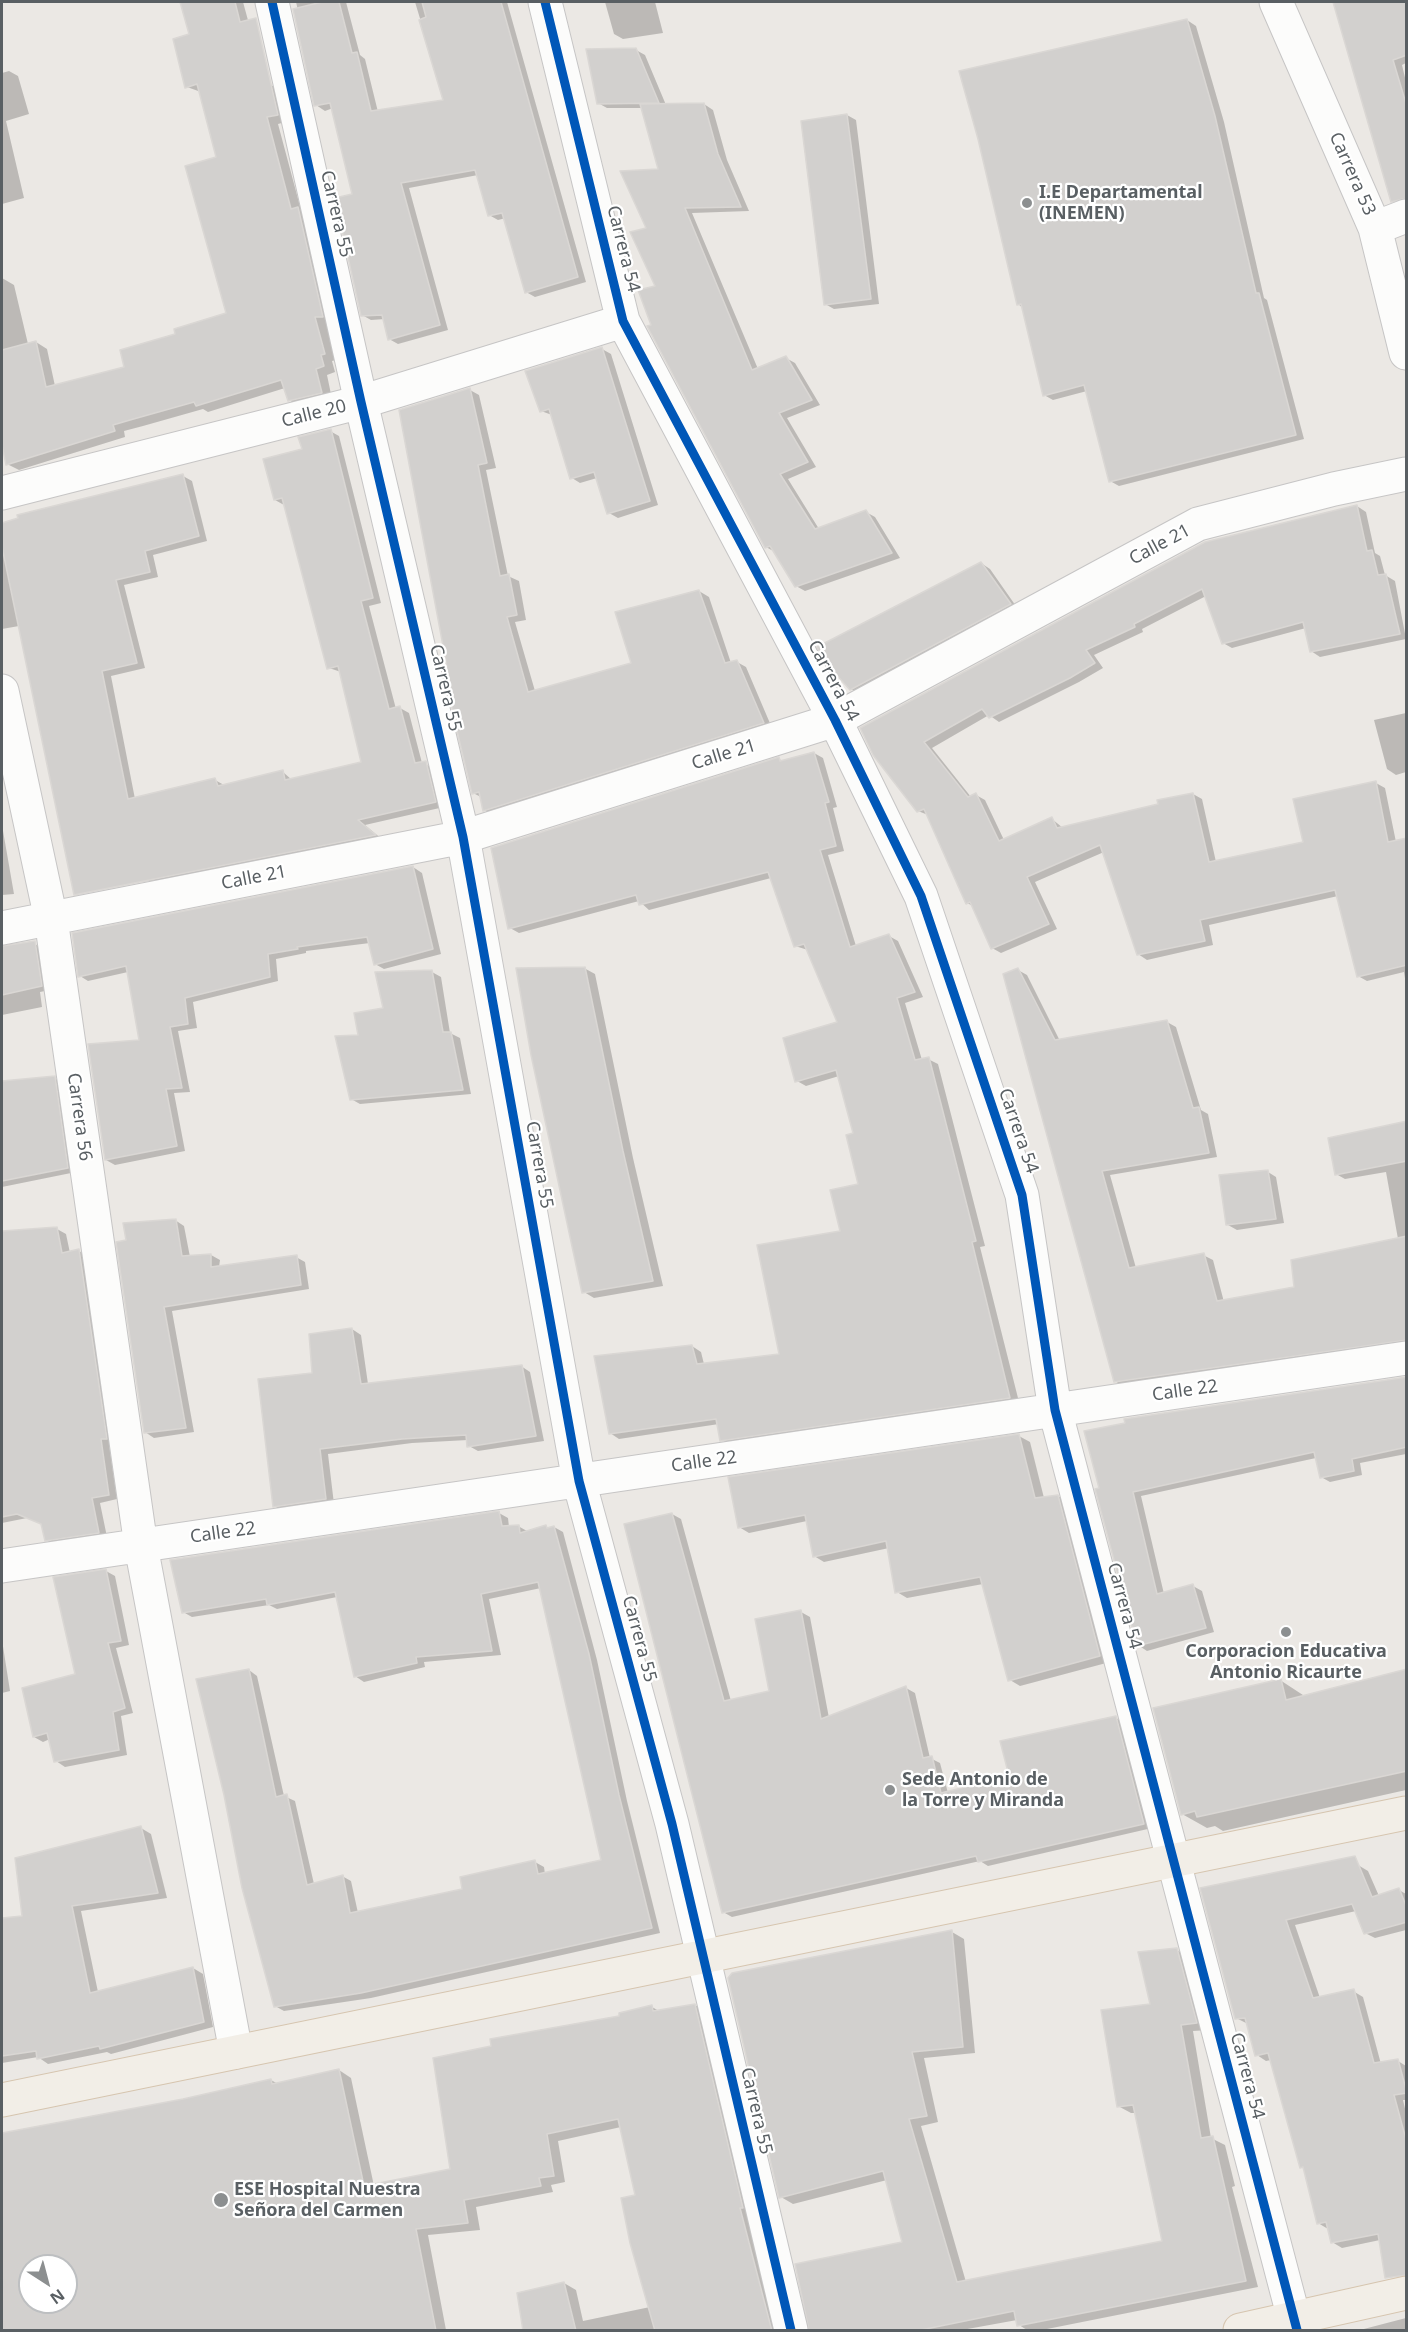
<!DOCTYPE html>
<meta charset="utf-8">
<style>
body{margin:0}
#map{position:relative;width:1408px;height:2332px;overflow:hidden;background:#ebe8e4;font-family:"Noto Sans",sans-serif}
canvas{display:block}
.frame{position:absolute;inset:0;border:3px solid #595f63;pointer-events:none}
.north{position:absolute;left:18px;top:2254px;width:60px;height:60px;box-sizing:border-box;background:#fff;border:2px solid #bdbfc1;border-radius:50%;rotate:144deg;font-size:16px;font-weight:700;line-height:24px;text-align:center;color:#595f63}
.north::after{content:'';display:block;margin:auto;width:21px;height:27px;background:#8c8f90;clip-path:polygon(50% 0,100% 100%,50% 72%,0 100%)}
</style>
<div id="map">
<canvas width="1408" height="2332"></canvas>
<div class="frame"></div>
<div class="north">N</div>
</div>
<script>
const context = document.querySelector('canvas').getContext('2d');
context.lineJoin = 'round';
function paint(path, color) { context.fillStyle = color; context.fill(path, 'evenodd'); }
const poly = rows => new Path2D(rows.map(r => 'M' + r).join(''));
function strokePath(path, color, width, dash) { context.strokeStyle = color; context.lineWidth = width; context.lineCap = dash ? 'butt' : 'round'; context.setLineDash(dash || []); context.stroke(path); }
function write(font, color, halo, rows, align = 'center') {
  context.font = font + ' "Noto Sans",sans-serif'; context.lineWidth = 4.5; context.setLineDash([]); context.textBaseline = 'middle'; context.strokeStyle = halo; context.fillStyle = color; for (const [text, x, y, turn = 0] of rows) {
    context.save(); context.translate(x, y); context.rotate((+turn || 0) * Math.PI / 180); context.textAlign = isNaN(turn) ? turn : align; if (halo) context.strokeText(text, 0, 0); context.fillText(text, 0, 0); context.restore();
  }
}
paint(poly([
 [182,2,243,2,266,86,271,85,282,91,289,121,278,124,301,210,310,216,334,323,326,323,336,360,332,361,335,372,327,375,332,399,300,407,289,400,285,388,208,412,203,409,143,426,124,431,125,437,19,470,7,464,2,439,2,278,14,285,28,344,36,342,47,349,55,386,126,368,177,335,227,314,218,158,201,92,187,87,191,35],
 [296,2,346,2,360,55,365,59,378,112,445,101,415,2,507,2,586,282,535,297,526,292,506,218,498,220,489,215,478,175,409,188,448,330,398,344,389,339,385,319,371,320,362,315,354,195,333,108,325,111,316,105,313,74],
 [605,2,655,2,663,33,623,39,614,34],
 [1333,2,1406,2,1406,63,1402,65,1406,82,1406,197,1386,180],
 [1187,20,1196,26,1224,122,1264,298,1267,300,1304,439,1119,486,1110,481,1087,391,1053,400,1044,395,1023,308,1018,304],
 [636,50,645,55,666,105,704,104,713,110,727,160,749,211,692,213,758,369,786,358,795,363,820,405,787,418,816,467,788,479,819,529,866,512,875,517,900,558,805,591,796,586,775,552,766,547,653,326,657,287,648,229,660,171,643,108,607,108,598,103],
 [9,71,18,76,29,114,6,121,24,198,2,204,2,73],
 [847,115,856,120,879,304,834,309,825,304,802,122],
 [602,349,611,354,658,505,618,518,609,513,597,478,580,483,572,478,552,415,541,411],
 [470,390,479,395,496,468,486,470,508,576,519,581,526,620,515,622,535,691,633,664,699,591,709,597,731,663,737,662,746,667,772,728,493,816,484,810,481,797,473,793,454,696],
 [330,431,339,436,381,603,369,606,396,709,400,708,409,713,422,763,435,768,444,807,365,825,383,840,193,877,82,887,19,626,2,629,2,525,183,476,192,481,207,541,153,555,158,577,124,585,145,668,111,676,135,799,215,780,224,785,283,772,292,780,363,763,341,672,329,668,284,505,275,500,303,450],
 [1357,506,1366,512,1375,553,1380,556,1385,575,1395,581,1406,639,1320,657,1311,651,1306,628,1232,648,1223,643,1206,596,1142,629,1143,632,1094,655,1103,668,1079,682,999,722,989,715,932,748,971,797,976,795,985,800,1004,840,1052,819,1063,828,1160,805,1193,794,1202,799,1216,862,1305,843,1376,783,1385,788,1396,842,1406,840,1406,985,1404,972,1367,981,1358,976,1338,896,1209,925,1213,945,1147,960,1138,954,1104,852,1035,882,1057,929,1001,953,992,948,973,906,967,903,928,815,918,811,874,754],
 [981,563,990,569,1018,609,860,694,851,689],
 [1406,713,1406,772,1396,775,1387,769,1374,720],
 [814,753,823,758,837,807,833,808,844,851,828,855,856,946,889,936,898,941,923,997,905,1003,922,1060,928,1059,938,1064,985,1246,980,1247,1019,1402,731,1445,722,1440,719,1424,619,1439,610,1433,692,1346,701,1352,704,1364,780,1355,841,1232,860,1186,855,1134,839,1076,806,1086,797,1081,839,1023,808,950,795,946,771,878,649,910,639,901,519,933,510,928,779,759,783,761],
 [2,825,14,894,2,895],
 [413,867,422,873,441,954,384,969,375,964,370,943,306,951,306,953,276,959,278,981,193,1002,197,1028,178,1031,190,1092,174,1093,185,1151,115,1165,106,1160,141,1042,128,972,88,981,80,976],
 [35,944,44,949,50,990,40,992,42,1007,2,1015,2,951],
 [584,968,595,974,633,1158,663,1286,594,1298,584,1292],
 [1018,970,1027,975,1060,1041,1167,1022,1176,1027,1201,1110,1208,1114,1217,1157,1110,1175,1136,1268,1203,1255,1213,1260,1224,1302,1295,1289,1398,1239,1386,1172,1345,1179,1336,1174,1406,1123,1406,1345,1124,1387,1115,1381],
 [432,972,441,977,450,1033,460,1038,471,1094,360,1104,351,1099,385,1009],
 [54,1078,63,1083,76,1172,2,1187,2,1083],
 [1268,1172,1276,1177,1284,1223,1237,1230,1228,1225],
 [175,1220,184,1226,190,1257,211,1255,220,1260,219,1267,296,1257,305,1262,309,1289,172,1311,194,1432,154,1438,145,1432,128,1241],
 [57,1229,66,1234,70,1253,79,1251,88,1256,115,1443,109,1444,117,1499,100,1503,107,1537,55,1545,46,1540,43,1524,27,1518,2,1523,2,1404,24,1401,2,1300,2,1232],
 [352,1329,361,1335,368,1384,521,1366,530,1372,544,1441,478,1451,469,1446,468,1440,412,1443,328,1454,334,1504,283,1511,274,1506,314,1374],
 [1406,1378,1406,1454,1360,1463,1362,1475,1330,1482,1321,1477,1316,1458,1141,1496,1164,1594,1193,1586,1202,1591,1214,1632,1147,1651,1138,1645,1097,1490],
 [1019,1436,1030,1442,1044,1498,1058,1496,1068,1502,1110,1662,1020,1686,1010,1680,983,1584,907,1598,897,1592,889,1548,824,1562,814,1556,807,1521,749,1533,739,1527],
 [499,1513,508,1518,509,1527,518,1526,527,1531,554,1527,563,1532,597,1660,627,1801,660,1933,371,1998,284,2011,275,2006,249,1670,257,1676,284,1796,295,1801,314,1884,342,1876,351,1881,358,1913,464,1890,535,1862,544,1867,545,1874,603,1862,541,1588,489,1599,501,1655,424,1662,425,1667,364,1682,355,1676,337,1597,277,1609,269,1605,192,1617,183,1612],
 [672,1514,681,1519,731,1701,771,1692,801,1612,810,1617,829,1718,906,1688,915,1693,930,1758,940,1763,948,1793,1011,1778,1116,1718,1125,1723,1152,1828,988,1866,980,1861,732,1917,723,1912],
 [106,1571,115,1576,129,1645,116,1648,133,1713,121,1716,127,1755,65,1767,56,1761,50,1739,43,1742,34,1737,76,1675],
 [2,1640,10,1691,2,1693],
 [1406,1671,1406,1790,1223,1831,1215,1826,1207,1828,1182,1814,1280,1680,1306,1697],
 [141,1828,151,1834,167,1898,81,1911,98,1992,193,1968,203,1974,213,2027,111,2054,107,2052,48,2064,38,2057,2,2063,2,1974,7,1973],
 [1358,1865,1368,1871,1379,1896,1399,1890,1406,1894,1406,1930,1375,1938,1365,1933,1356,1911,1295,1925,1320,1998,1353,1991,1363,1997,1381,2064,1398,2061,1406,2066,1406,2100,1403,2100,1406,2113,1406,2253,1380,2240,1342,2248,1332,2242,1328,2229,1318,2223,1305,2169,1301,2167,1271,2060,1266,2061,1257,2055,1248,2024,1236,2018,1202,1890],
 [952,1932,964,1939,975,2053,924,2058,938,2122,921,2126,966,2282,1164,2242,1136,2113,1131,2113,1118,2106,1152,2006,1177,1950,1189,1957,1209,2030,1193,2031,1211,2138,1225,2145,1235,2186,1232,2187,1258,2287,1042,2330,1027,2330,1019,2325,1017,2320,962,2330,811,2330,904,2243,887,2180,793,2204,781,2197],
 [695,2005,707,2012,782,2330,525,2330,564,2283,576,2290,583,2321,650,2307,637,2196,621,2127,558,2141,565,2182,551,2185,553,2192,476,2207,480,2230,428,2235,446,2330,2,2330,2,2135,183,2101,271,2080,278,2084,339,2070,351,2078,374,2186,452,2170,621,2017,652,2007,659,2011],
 [30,2266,66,2266,66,2302,30,2302],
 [1406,2318,1406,2330,1360,2330]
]), '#0003');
const building = poly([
 [180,2,235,2,240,22,256,18,278,115,267,117,291,209,298,207,323,317,315,317,325,354,321,355,324,366,316,369,322,393,288,401,281,380,196,406,194,402,130,420,113,425,115,431,6,465,2,445,2,350,36,341,46,387,124,367,120,350,175,334,174,329,226,313,185,166,216,157,197,84,185,88,173,39,189,34,180,2],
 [322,2,339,2,352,53,357,52,371,111,443,100,419,20,426,17,422,2,501,2,578,277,525,293,502,213,488,216,475,170,401,183,440,325,388,340,382,315,361,316,335,198,352,194,330,103,314,106,293,9,322,2],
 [1333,2,1407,2,1407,55,1393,60,1407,107,1407,198,1391,202,1333,2],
 [1187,19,1215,116,1256,293,1259,293,1296,435,1109,482,1084,385,1043,396,1021,304,1017,305,978,139,959,71,1187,19],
 [636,48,659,103,597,104,586,49,636,48],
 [704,103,718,154,741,207,685,208,752,370,786,356,812,400,779,413,808,462,780,474,815,529,866,510,892,553,795,587,770,546,765,548,647,326,651,325,638,290,655,286,630,232,646,228,620,171,658,169,640,104,704,103],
 [847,114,871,299,824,305,801,121,847,114],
 [602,347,650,501,607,514,594,472,570,479,549,409,540,412,525,371,602,347],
 [470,388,487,463,478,465,500,576,509,574,517,615,507,617,528,692,631,663,615,612,699,590,725,663,737,660,764,723,483,811,479,792,472,794,453,714,450,695,452,694,399,410,470,388],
 [331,429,373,598,361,601,389,709,400,706,415,763,426,761,436,802,358,820,376,835,74,895,2,547,2,523,18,518,17,515,183,474,199,536,145,551,150,572,116,580,137,663,102,671,128,799,215,778,218,786,283,770,285,780,361,762,338,666,327,669,282,498,274,500,263,459,302,449,298,437,331,429],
 [1357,505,1367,551,1372,550,1378,575,1386,574,1400,634,1310,652,1303,622,1222,644,1202,589,1134,624,1135,627,1086,650,1095,663,1070,678,989,718,982,709,924,742,968,797,976,793,999,841,1052,817,1057,828,1158,804,1157,800,1193,793,1209,862,1303,842,1293,799,1376,781,1388,842,1407,838,1407,965,1357,977,1335,890,1200,920,1205,941,1137,955,1100,845,1027,877,1049,924,991,949,970,902,966,904,924,809,917,812,873,755,860,728,1205,542,1357,505],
 [981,562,1011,604,850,690,827,664,817,647,981,562],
 [814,752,829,802,825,803,836,846,820,850,850,947,889,934,915,992,897,998,915,1060,929,1057,976,1241,972,1242,1010,1398,720,1441,716,1419,609,1434,594,1356,692,1345,697,1364,779,1354,757,1245,840,1231,830,1190,858,1184,846,1135,853,1133,836,1070,795,1082,783,1038,837,1022,804,944,794,947,768,872,639,905,636,895,508,929,491,848,779,757,780,761,814,752],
 [413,866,433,949,374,965,367,937,297,947,298,949,268,954,270,977,185,998,188,1024,170,1027,182,1088,166,1089,177,1146,105,1160,88,1044,139,1040,126,966,78,977,72,933,413,866],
 [35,941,42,986,2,995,2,946,35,941],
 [585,967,623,1151,653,1281,582,1293,531,1055,516,968,585,967],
 [1018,968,1055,1040,1167,1020,1193,1108,1199,1107,1209,1153,1102,1171,1129,1268,1204,1253,1217,1301,1294,1287,1291,1260,1407,1236,1407,1340,1114,1382,1003,974,1018,968],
 [432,970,443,1032,451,1032,463,1090,350,1100,335,1036,358,1035,354,1013,383,1008,375,972,432,970],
 [55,1076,68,1168,2,1181,2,1081,55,1076],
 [1407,1121,1407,1161,1335,1175,1328,1138,1407,1121],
 [1268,1170,1276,1219,1226,1225,1219,1175,1268,1170],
 [176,1219,182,1256,211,1254,211,1267,297,1255,301,1285,164,1307,186,1428,144,1433,116,1242,126,1240,123,1223,176,1219],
 [57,1227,62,1253,79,1249,107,1439,101,1439,109,1495,92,1498,99,1533,45,1541,41,1524,17,1514,2,1517,2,1231,57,1227],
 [352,1328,361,1384,522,1365,536,1436,467,1447,466,1435,402,1439,320,1449,326,1499,273,1507,258,1379,312,1373,309,1334,352,1328],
 [1407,1377,1407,1447,1352,1459,1354,1471,1320,1478,1314,1452,1133,1492,1157,1594,1193,1584,1206,1628,1137,1646,1095,1489,1099,1488,1084,1431,1125,1423,1124,1419,1407,1377],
 [1019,1434,1035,1498,1058,1495,1100,1656,1008,1681,980,1577,895,1593,886,1541,813,1557,805,1515,738,1528,728,1477,1019,1434],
 [499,1511,502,1526,519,1525,520,1533,546,1525,547,1528,554,1526,589,1654,619,1795,652,1928,361,1993,274,2007,242,1888,224,1795,196,1679,249,1669,276,1797,287,1794,307,1885,343,1875,350,1913,462,1889,460,1877,535,1860,538,1874,601,1860,538,1582,481,1594,492,1651,416,1657,417,1663,354,1677,335,1592,267,1605,266,1599,182,1613,170,1560,499,1511],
 [672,1513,724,1701,769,1691,755,1619,801,1610,821,1719,906,1686,923,1758,932,1756,941,1793,1009,1776,1000,1741,1116,1716,1144,1824,978,1862,976,1856,722,1913,624,1524,672,1513],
 [106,1569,121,1641,108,1643,125,1708,113,1712,119,1750,54,1762,47,1733,33,1737,22,1688,75,1674,53,1577,106,1569],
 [1407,1669,1407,1771,1197,1817,1195,1811,1181,1815,1153,1708,1281,1679,1286,1700,1407,1669],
 [141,1826,158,1893,72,1906,90,1993,193,1967,204,2022,100,2049,99,2046,37,2059,36,2051,2,2056,2,1918,22,1916,15,1858,141,1826],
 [1355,1856,1372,1897,1399,1888,1407,1908,1407,1922,1364,1934,1352,1904,1286,1920,1313,1998,1354,1989,1374,2063,1398,2059,1407,2093,1394,2095,1407,2143,1407,2275,1385,2278,1378,2234,1331,2243,1326,2222,1317,2224,1303,2167,1300,2168,1268,2053,1255,2056,1245,2018,1235,2019,1200,1888,1355,1856],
 [952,1930,963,2047,912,2052,927,2116,909,2119,957,2282,1162,2241,1133,2105,1117,2107,1101,2010,1150,2004,1138,1952,1177,1948,1197,2023,1181,2025,1201,2138,1213,2136,1246,2281,1017,2326,1014,2311,916,2331,809,2331,795,2264,902,2242,883,2171,779,2198,728,1978,732,1973,952,1930],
 [695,2004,743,2208,740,2208,772,2331,655,2331,630,2243,621,2198,635,2195,618,2119,547,2134,554,2176,539,2178,541,2186,464,2200,468,2223,416,2229,436,2331,2,2331,2,2133,183,2099,271,2079,272,2084,339,2069,364,2186,450,2169,433,2058,491,2046,490,2039,619,2016,619,2013,652,2005,653,2011,695,2004],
 [30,2266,66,2266,66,2302,30,2302,30,2266],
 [564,2282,576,2331,523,2331,517,2293,564,2282]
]);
paint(building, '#d2d0ce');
strokePath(building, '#dad7d4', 1.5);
const minor = poly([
 [272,2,361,402,463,837,579,1481,672,1824,791,2330],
 [545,2,623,321,835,720,921,896,1022,1195,1055,1410,1297,2330],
 [1276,2,1375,228,1406,353],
 [1375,228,1406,216],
 [2,493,361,402,623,321],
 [2,691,51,919,141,1546,236,2052],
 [2,928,463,837,835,720,1198,524,1334,489,1406,474],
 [2,1566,1406,1358]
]);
const major = poly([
 [2,2100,1406,1813],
 [1240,2330,1406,2293]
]);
strokePath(minor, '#c6c5c5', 35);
strokePath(major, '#d6c5af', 35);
strokePath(minor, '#fcfcfb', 33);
strokePath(major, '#f2eee7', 33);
strokePath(poly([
 [272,2,361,402,463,837,579,1481,672,1824,791,2330],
 [545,2,623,321,835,720,921,896,1022,1195,1055,1410,1297,2330]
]), '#0057b8', 9);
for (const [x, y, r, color] of [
 [1027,203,6,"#8c8f90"],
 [1286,1632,6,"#8c8f90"],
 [890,1790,6,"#8c8f90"],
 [221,2200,8,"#8c8f90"]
]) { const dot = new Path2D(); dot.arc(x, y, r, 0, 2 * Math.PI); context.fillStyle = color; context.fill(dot); strokePath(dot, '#fff', 2); }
write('18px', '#595f63', '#fff', [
 ["Carrera 53",1352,174,66],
 ["Carrera 55",336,214,77],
 ["Carrera 54",623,249,76],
 ["Calle 20",314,414,-14],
 ["Calle 21",1160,545,-28],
 ["Carrera 54",833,681,62],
 ["Carrera 55",445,688,77],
 ["Calle 21",724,755,-17],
 ["Calle 21",254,878,-11],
 ["Carrera 56",79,1117,82],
 ["Carrera 54",1018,1131,71],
 ["Carrera 55",539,1165,80],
 ["Calle 22",1185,1391,-8],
 ["Calle 22",704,1462,-8],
 ["Calle 22",223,1533,-8],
 ["Carrera 54",1124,1606,75],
 ["Carrera 55",639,1639,75],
 ["Carrera 54",1247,2076,75],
 ["Carrera 55",756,2111,77]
]);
write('bold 18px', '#595f63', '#fff', [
 ["I.E Departamental",1039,193],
 ["(INEMEN)",1039,214],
 ["Corporacion Educativa",1286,1652,"center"],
 ["Antonio Ricaurte",1286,1673,"center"],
 ["Sede Antonio de",902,1780],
 ["la Torre y Miranda",902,1801],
 ["ESE Hospital Nuestra",234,2190],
 ["Señora del Carmen",234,2211]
], 'left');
</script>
